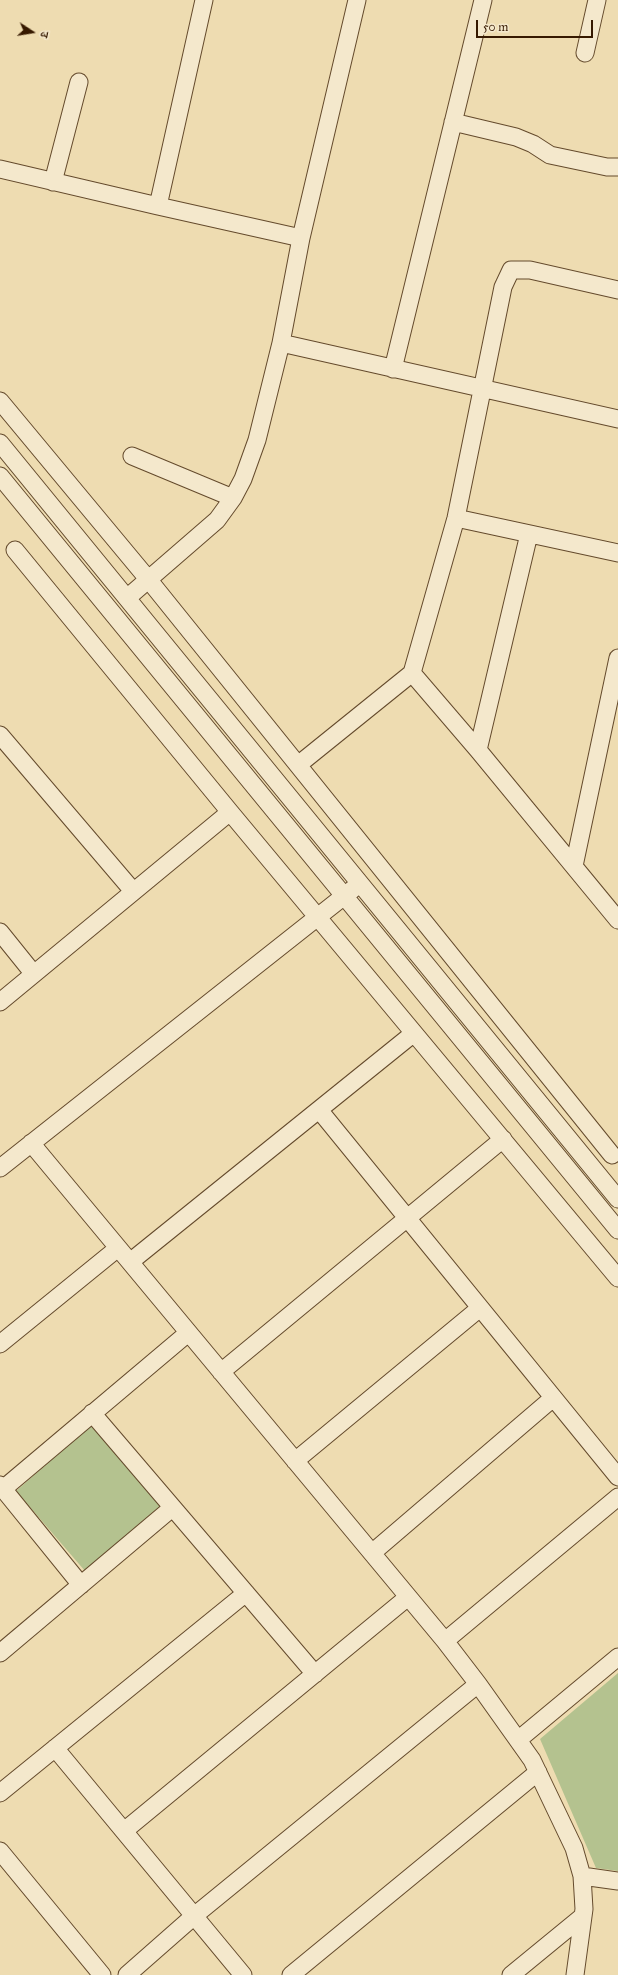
<!DOCTYPE html>
<meta charset="utf-8">
<style>
body{margin:0}
#map{position:relative;width:618px;height:1975px;overflow:hidden;background:#eedcb1;font-family:"IM FELL Great Primer","Noto Serif Devanagari",serif}
canvas{display:block}
.north{position:absolute;left:12px;top:12px;width:40px;height:40px;-webkit-text-stroke:3px #f4e8cc;paint-order:stroke;rotate:102deg;font-size:11px;font-weight:700;line-height:16px;text-align:center;color:#361900}
.north::after{content:'';display:block;margin:auto;width:14px;height:18px;background:#361900;clip-path:polygon(50% 0,100% 100%,50% 72%,0 100%)}
.scale{position:absolute;left:476px;top:20px;width:117px;height:18px;box-sizing:border-box;border:2px solid #361900;border-top:0;padding-left:5px;font-size:12px;line-height:14px;white-space:nowrap;color:#361900;-webkit-text-stroke:3px #f4e8cc;paint-order:stroke}
</style>
<div id="map">
<canvas width="618" height="1975"></canvas>
<div class="north">उ</div>
<div class="scale">50 m</div>
</div>
<script>
const context = document.querySelector('canvas').getContext('2d');
context.lineJoin = 'round';
function paint(path, color) { context.fillStyle = color; context.fill(path, 'evenodd'); }
const poly = rows => new Path2D(rows.map(r => 'M' + r).join(''));
function strokePath(path, color, width, dash) { context.strokeStyle = color; context.lineWidth = width; context.lineCap = dash ? 'butt' : 'round'; context.setLineDash(dash || []); context.stroke(path); }
paint(poly([
 [91,1425,160,1506,85,1571,16,1491],
 [618,1673,618,1871,596,1868,540,1739]
]), '#b4c28f');
const minor = poly([
 [585,53,597,0],
 [453,122,516,137,533,144,550,155,607,167,618,167],
 [0,169,158,206,204,0],
 [53,182,79,82],
 [158,206,301,238,281,343],
 [301,238,357,0],
 [393,369,483,0],
 [0,401,148,579,612,1155],
 [0,443,618,1199],
 [132,456,233,498],
 [0,476,618,1230],
 [456,518,618,553],
 [15,550,230,812,618,1278],
 [127,598,217,520,233,498,243,479,257,440,281,343,618,419],
 [412,673,478,750,618,920],
 [0,735,133,891],
 [478,750,529,534],
 [298,765,412,673,456,518,503,287,511,270,530,270,618,290],
 [574,866,618,658],
 [0,932,33,973],
 [0,1002,230,812],
 [320,1111,618,1477],
 [31,1143,445,1641,478,1684,532,1760,574,1848,582,1876,584,1909,575,1975],
 [0,1168,353,889],
 [130,1262,414,1033],
 [0,1344,118,1248],
 [221,1372,503,1139],
 [92,1413,315,1674],
 [295,1461,480,1308],
 [0,1485,81,1585],
 [3,1489,188,1333],
 [372,1553,553,1398],
 [445,1641,618,1497],
 [0,1653,172,1508],
 [518,1740,618,1657],
 [55,1748,243,1975],
 [0,1793,246,1593],
 [124,1831,408,1597],
 [0,1851,102,1975],
 [582,1876,618,1881],
 [127,1975,194,1916,478,1684],
 [291,1975,538,1772],
 [511,1975,583,1916]
]);
strokePath(minor, '#644a2c', 19);
strokePath(minor, '#f4e8cc', 17);
</script>
